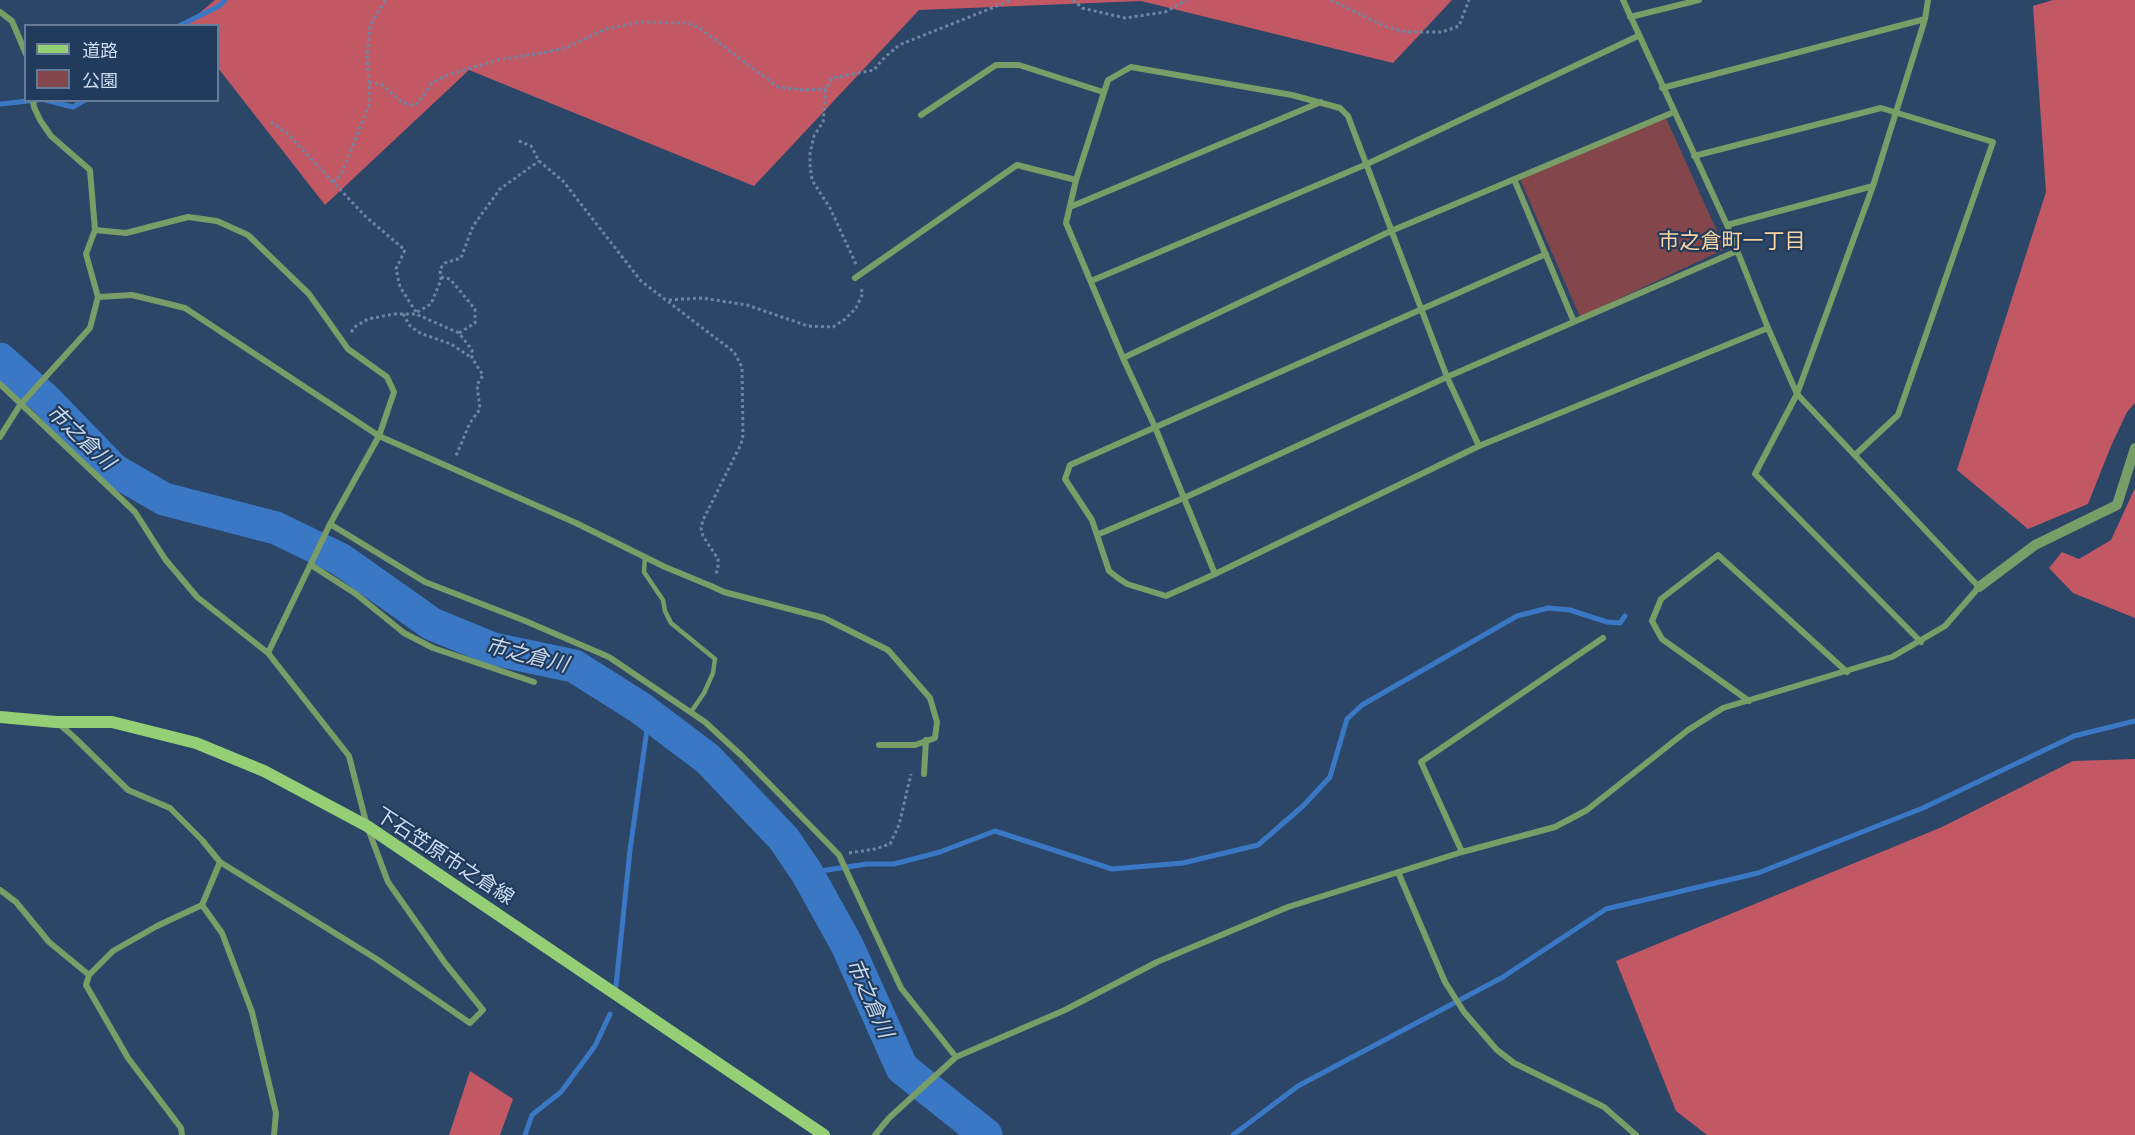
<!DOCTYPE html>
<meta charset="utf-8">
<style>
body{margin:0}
#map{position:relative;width:2135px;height:1135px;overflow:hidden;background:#2c4668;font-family:Ubuntu,"Noto Sans JP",sans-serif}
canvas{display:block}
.legend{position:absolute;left:24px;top:24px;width:195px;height:78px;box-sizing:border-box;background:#213b5c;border:2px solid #657b98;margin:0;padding:8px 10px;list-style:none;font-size:18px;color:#ccdcf1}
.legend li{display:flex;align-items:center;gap:12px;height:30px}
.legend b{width:30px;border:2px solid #657b98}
</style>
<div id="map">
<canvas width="2135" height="1135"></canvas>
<ul class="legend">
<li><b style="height:8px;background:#94ce75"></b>道路</li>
<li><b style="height:16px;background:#82464b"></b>公園</li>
</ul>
</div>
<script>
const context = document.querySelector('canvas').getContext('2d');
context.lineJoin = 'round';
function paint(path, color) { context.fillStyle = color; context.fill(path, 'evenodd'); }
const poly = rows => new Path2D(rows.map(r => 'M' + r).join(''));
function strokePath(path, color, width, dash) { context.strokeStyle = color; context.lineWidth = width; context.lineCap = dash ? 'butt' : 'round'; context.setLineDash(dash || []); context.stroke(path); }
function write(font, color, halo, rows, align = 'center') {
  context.font = font + ' Ubuntu,"Noto Sans JP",sans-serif'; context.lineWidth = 4.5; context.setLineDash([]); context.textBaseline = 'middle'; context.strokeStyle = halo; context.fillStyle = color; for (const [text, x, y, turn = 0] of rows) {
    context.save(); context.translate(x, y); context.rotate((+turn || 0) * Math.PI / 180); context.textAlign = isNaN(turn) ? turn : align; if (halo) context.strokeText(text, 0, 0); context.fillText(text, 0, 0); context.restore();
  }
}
paint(poly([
 [1666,118,1725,249,1580,317,1519,177]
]), '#82464b');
paint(poly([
 [215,0,1452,0,1393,63,1141,1,919,10,754,186,469,70,325,205,218,68,218,26,185,25],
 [2053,0,2135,0,2135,403,2127,412,2111,446,2088,504,2028,529,1957,470,2046,192,2033,6],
 [2135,488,2135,618,2073,593,2049,568,2062,552,2079,559,2111,540],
 [2135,759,2135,1135,1707,1135,1676,1111,1616,961,1942,827,2073,761],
 [470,1071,513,1099,500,1135,449,1135]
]), '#c25864');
strokePath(poly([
 [179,26,219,6,225,0],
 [45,100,73,107,85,100],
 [0,104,38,100],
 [807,873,867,864,894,864,940,852,995,831,1112,869,1183,863,1258,845,1303,806,1330,777,1347,719,1362,705,1517,616,1548,608,1570,610,1607,622,1620,623,1625,616],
 [616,986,630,850,649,715],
 [525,1135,532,1115,561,1092,595,1046,610,1014],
 [1233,1135,1298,1086,1503,977,1606,909,1758,873,1923,808,2074,736,2135,721]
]), '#3a78c5', 5);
strokePath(poly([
 [0,359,45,399,114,470,164,499,276,528,340,559,432,624,493,649,574,666,639,707,708,759,784,839,807,873,847,945,902,1068,986,1135]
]), '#3a78c5', 33);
strokePath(poly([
 [1073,0,1082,8,1125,18,1165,12,1187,0],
 [1331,0,1384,26,1406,32,1442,32,1459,26,1469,0],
 [369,83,381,84,403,103,411,105,418,103,432,83,445,76,497,60,548,52,567,47,606,29,640,22,688,23,698,27,778,87,801,90,826,89],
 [271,122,288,134,366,217,405,250,396,269,400,287,418,315,459,333],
 [519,141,531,146,539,161,563,181,641,281,734,352,742,367,743,435,741,444,703,520,701,528,703,536,718,559,718,569,715,576],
 [333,182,341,175,369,105,369,83,367,57,370,25,386,0],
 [856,264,830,208,812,180,810,165,810,153,814,136,823,122,826,89,832,78,874,70,882,60,899,45,1012,0],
 [441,277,450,279,475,309,475,323,459,333,472,350,472,358,483,375,477,385,480,409,470,423,455,458],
 [669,300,702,298,747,305,808,326,833,327,845,319,856,308,863,293,860,287],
 [403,314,410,326,420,333,451,344,472,358],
 [351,332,356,326,368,319,394,314,414,314,431,304,441,280,440,269,445,263,461,258,473,226,500,189,539,161],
 [849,853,875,849,890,844,899,825,911,774]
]), '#6e84a1', 3, [3, 3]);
strokePath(poly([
 [645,557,644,572,663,600,665,611,671,623,715,659,713,673,704,693,691,712]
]), '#789d66', 4.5);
strokePath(poly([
 [0,12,12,21,26,54],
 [1630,17,1699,0],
 [1662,88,1925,19],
 [921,115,996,65,1019,65,1103,92],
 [1694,156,1881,108,1993,142,1898,415,1855,455],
 [1514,179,1574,322],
 [1070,207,1321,102],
 [1727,225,1873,186],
 [95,230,126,233,188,217,217,221,248,235,309,294,348,349,387,377,394,392,379,436,330,524,268,653],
 [855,278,1017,165,1076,180],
 [1091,281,1367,164,1638,36],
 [98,297,132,295,185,308,379,436,576,523,665,567,711,586,724,592,824,618,888,650,930,698,937,722,935,738,915,745,879,745],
 [1123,358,1391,231,1674,112],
 [0,384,135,512,165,559,197,597,268,653,349,756,367,826,388,882,445,963,483,1010,470,1023,375,958,220,862,202,840,170,808,128,790,74,737,59,724],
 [0,437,20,405,90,328,98,297,86,254,95,230,90,170,51,136,40,120,34,107,33,100],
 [1479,446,1447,377,1348,116,1340,108,1292,95,1131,67,1108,80,1076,180,1066,223,1123,358,1155,427,1215,574,1479,446,1768,328],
 [330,524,425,582,523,620,609,657,705,722,743,757,839,855,901,988,956,1057],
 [1099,534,1184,498,1447,377,1737,251],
 [311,565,356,594,404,633,433,648,534,682],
 [1215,574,1166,596,1127,584,1118,578,1109,571,1092,520,1065,479,1070,465,1546,254],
 [1921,642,1755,474,1797,394,1873,186,1925,19,1928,0],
 [1749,701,1662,639,1652,621,1661,599,1718,555,1847,672],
 [924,774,926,740],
 [1462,852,1421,762,1603,638],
 [220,862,202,905,222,933,252,1012,276,1113,274,1135],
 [1398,872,1445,982,1464,1012,1497,1050,1514,1063,1604,1107,1636,1135],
 [0,890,16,902,49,942,89,975,86,985,128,1058,181,1128,182,1135],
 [89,975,113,951,157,926,202,905],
 [875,1135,889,1118,956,1057,1065,1010,1157,962,1288,907,1462,852,1555,827,1587,810,1688,730,1723,708,1892,657,1945,626,1979,587,1797,394,1768,328,1727,225,1623,0]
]), '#789d66', 6);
strokePath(poly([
 [1979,587,2035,545,2117,505,2135,448]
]), '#789d66', 10);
strokePath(poly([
 [0,717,56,722,112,722,196,743,264,771,367,826,824,1135]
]), '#94ce75', 12);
write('20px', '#ccdcf1', '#213b5c', [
 ["下石笠原市之倉線",445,856,33]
]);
write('21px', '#fad4a0', '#213b5c', [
 ["市之倉町一丁目",1732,241]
]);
write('italic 21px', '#c8d8ec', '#213b5c', [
 ["市之倉川",81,437,43],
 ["市之倉川",527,655,14],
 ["市之倉川",870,998,66]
]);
</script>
